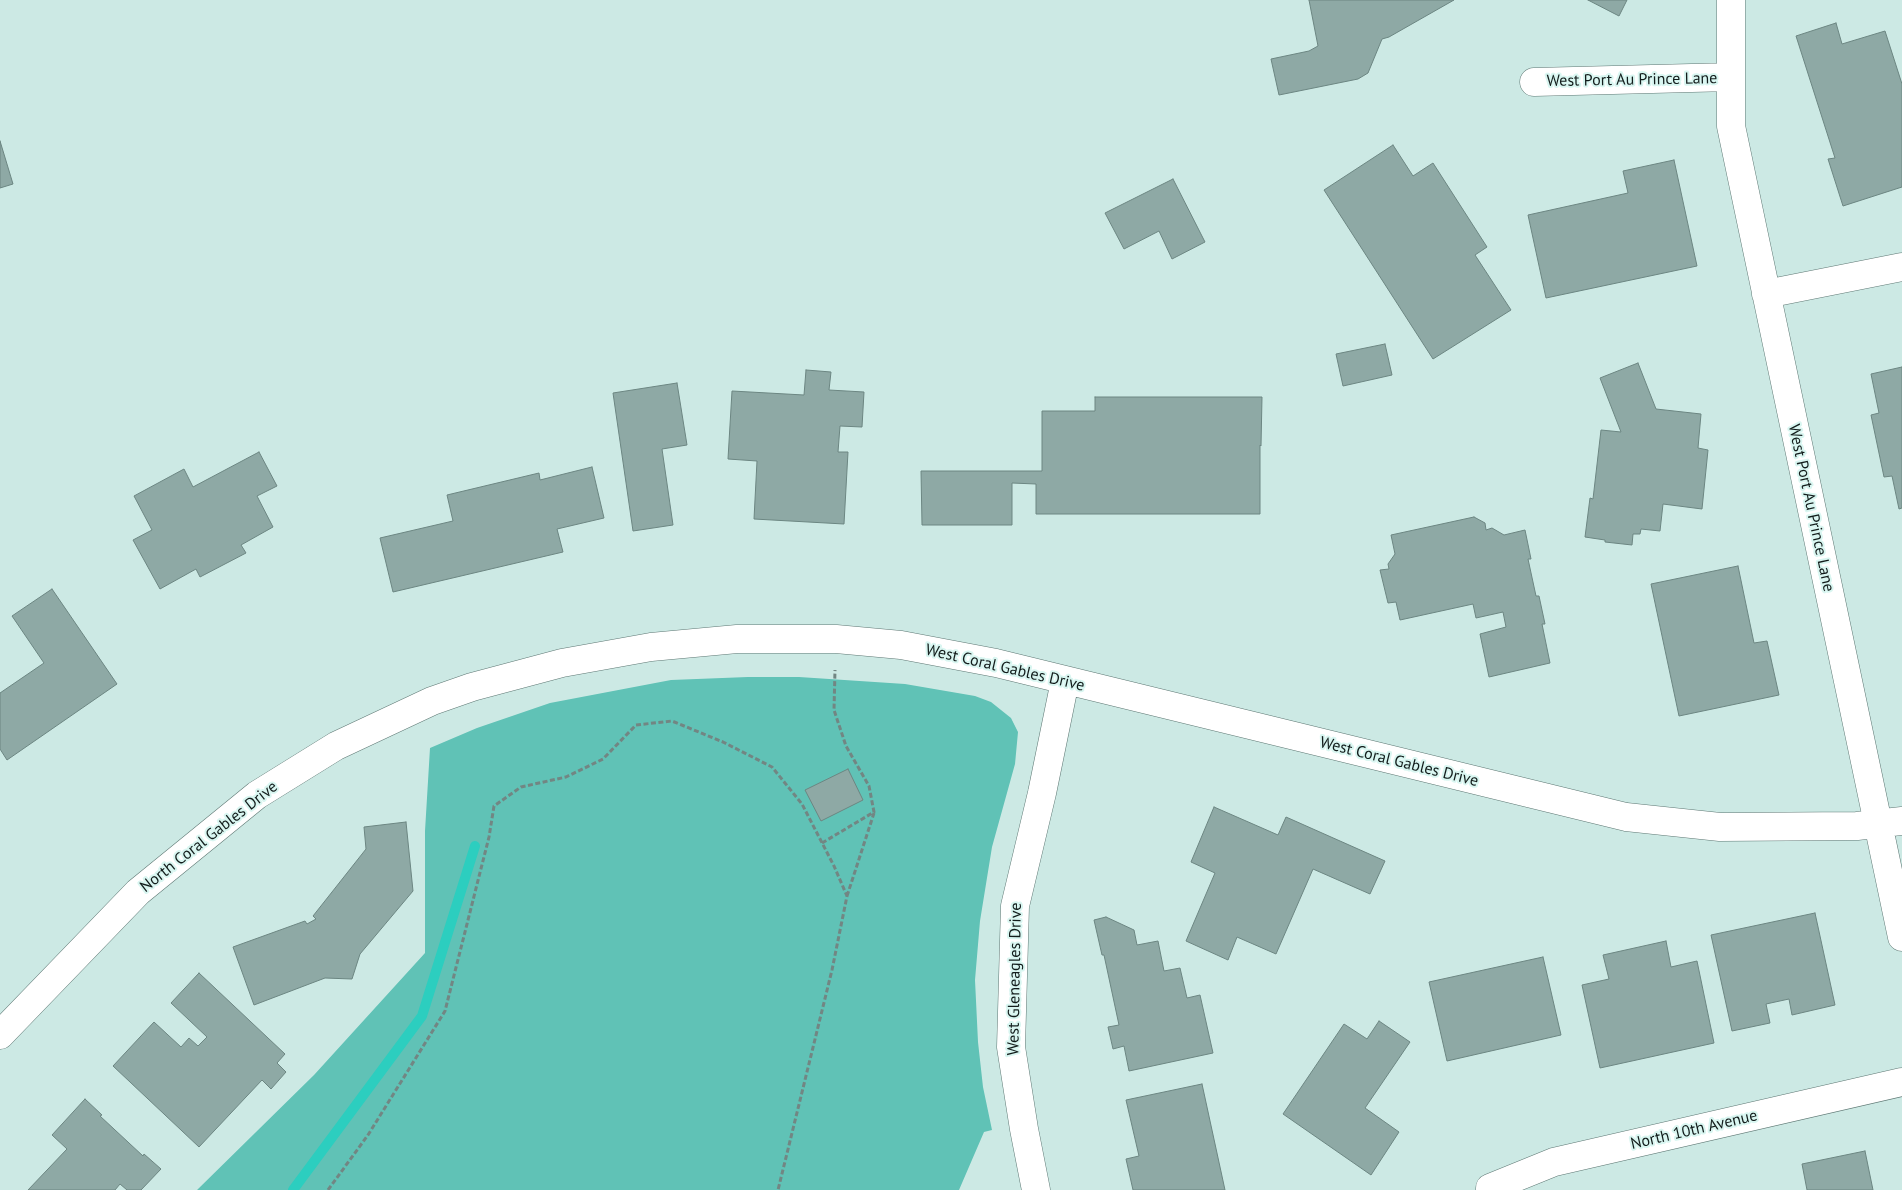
<!DOCTYPE html>
<style>
body{margin:0}
canvas{display:block;background:#cce9e4}
</style>
<canvas width="1902" height="1190"></canvas>
<script>
const context = document.querySelector('canvas').getContext('2d');
context.lineJoin = 'round';
function paint(path, color) { context.fillStyle = color; context.fill(path, 'evenodd'); }
const poly = rows => new Path2D(rows.map(r => 'M' + r).join(''));
function strokePath(path, color, width, dash) { context.strokeStyle = color; context.lineWidth = width; context.lineCap = dash ? 'butt' : 'round'; context.setLineDash(dash || []); context.stroke(path); }
function write(font, color, halo, rows, align = 'center') {
  context.font = font + ' "PT Sans",sans-serif'; context.lineWidth = 4; context.setLineDash([]); context.textBaseline = 'middle'; context.strokeStyle = halo; context.fillStyle = color; for (const [text, x, y, turn = 0] of rows) {
    context.save(); context.translate(x, y); context.rotate((+turn || 0) * Math.PI / 180); context.textAlign = isNaN(turn) ? turn : align; if (halo) context.strokeText(text, 0, 0); context.fillText(text, 0, 0); context.restore();
  }
}
paint(poly([
 [748,677,799,677,905,684,975,696,991,702,1011,718,1018,732,1015,764,992,847,980,921,975,980,978,1042,983,1087,992,1130,984,1132,959,1190,197,1190,314,1075,425,953,425,831,430,748,477,728,550,703,671,680]
]), '#60c2b6');
strokePath(poly([
 [293,1190,422,1016,475,846]
]), '#2ccebf', 10);
const building = poly([
 [1309,0,1454,0,1389,37,1382,39,1368,73,1358,79,1279,95,1271,59,1309,51,1318,46,1309,0],
 [1588,0,1627,0,1619,16,1588,0],
 [1836,23,1842,44,1885,31,1902,84,1902,187,1843,206,1828,159,1835,158,1796,36,1836,23],
 [0,141,13,184,0,188,0,141],
 [1393,145,1413,176,1433,163,1487,247,1475,255,1511,310,1433,359,1324,190,1393,145],
 [1674,160,1697,266,1546,298,1528,215,1628,193,1623,171,1674,160],
 [1173,179,1205,242,1172,259,1159,231,1124,249,1105,213,1173,179],
 [1385,344,1392,375,1343,386,1336,354,1385,344],
 [1638,363,1656,409,1701,414,1698,448,1708,450,1702,509,1663,504,1660,531,1641,529,1640,534,1633,534,1632,545,1605,542,1605,540,1585,537,1590,498,1593,499,1601,430,1621,432,1600,378,1638,363],
 [1902,367,1902,508,1899,509,1892,476,1884,477,1871,415,1879,413,1871,374,1902,367],
 [806,370,831,372,829,390,864,392,862,427,840,426,838,452,848,452,844,524,754,519,757,461,728,459,732,391,804,395,806,370],
 [677,383,687,445,662,449,673,525,633,531,613,393,677,383],
 [1095,397,1262,397,1261,446,1260,445,1260,514,1036,514,1036,484,1012,483,1012,525,922,525,921,471,1042,471,1042,411,1095,411,1095,397],
 [259,452,277,486,257,496,273,527,241,545,246,553,200,577,196,569,160,589,133,540,152,530,134,496,184,469,193,487,259,452],
 [592,467,604,518,557,529,563,552,393,592,380,538,453,521,447,495,539,473,540,480,592,467],
 [1474,517,1485,523,1486,530,1492,528,1504,535,1525,530,1531,559,1528,559,1536,596,1539,596,1545,624,1542,624,1550,663,1489,677,1480,634,1506,627,1503,612,1476,618,1473,604,1400,620,1396,602,1388,603,1380,570,1389,569,1388,564,1395,554,1391,535,1474,517],
 [1738,566,1754,643,1767,641,1779,695,1679,716,1651,584,1738,566],
 [52,589,117,684,7,760,0,749,0,693,44,663,12,616,52,589],
 [848,769,863,800,821,821,805,790,848,769],
 [1214,807,1278,835,1286,817,1385,861,1370,894,1313,869,1276,954,1237,937,1228,960,1186,941,1215,873,1191,862,1214,807],
 [406,822,413,891,360,954,352,979,325,978,254,1005,233,947,305,921,307,924,316,919,313,916,366,849,364,827,406,822],
 [1815,913,1835,1005,1792,1015,1789,999,1766,1004,1770,1023,1732,1031,1711,935,1815,913],
 [1106,917,1134,930,1137,945,1158,941,1164,971,1180,968,1187,998,1200,995,1213,1053,1129,1071,1124,1046,1113,1049,1108,1027,1119,1025,1104,955,1102,955,1094,920,1106,917],
 [1666,941,1671,967,1697,961,1714,1043,1600,1068,1582,985,1609,979,1603,955,1666,941],
 [1543,957,1561,1035,1447,1061,1429,982,1543,957],
 [199,973,285,1054,277,1063,286,1072,271,1089,262,1080,199,1147,113,1066,154,1022,181,1047,189,1038,198,1046,207,1037,171,1003,199,973],
 [1379,1021,1410,1042,1365,1108,1399,1132,1371,1175,1283,1114,1344,1024,1367,1039,1379,1021],
 [1202,1084,1225,1190,1133,1190,1126,1159,1139,1156,1126,1100,1202,1084],
 [85,1099,102,1115,100,1116,143,1156,144,1154,161,1169,141,1190,127,1190,120,1184,115,1190,28,1190,67,1149,52,1135,85,1099],
 [1865,1151,1873,1190,1807,1190,1802,1164,1865,1151]
]);
paint(building, '#8ea9a5');
strokePath(building, '#6c8682', 1);
const minor = poly([
 [1731,0,1731,126,1902,937],
 [1534,82,1731,77],
 [1766,294,1902,267],
 [0,1035,138,892,257,795,336,746,432,701,472,687,562,663,651,647,737,639,836,639,901,645,996,663,1626,817,1720,827,1857,826,1902,821],
 [1036,1190,1024,1129,1011,1047,1015,906,1042,793,1065,681],
 [1490,1190,1490,1188,1554,1162,1902,1082]
]);
strokePath(minor, '#5e7874', 29);
strokePath(poly([
 [822,843,874,812,869,786,846,746,834,710,835,670],
 [847,896,874,813],
 [328,1190,368,1135,445,1011,489,837,494,806,521,787,566,777,603,759,636,725,672,721,723,742,772,767,802,804,834,866,847,896,832,970,778,1190]
]), '#728683', 3, [5, 2.5]);
strokePath(minor, '#fff', 28);
write('16px', '#121c1b', '#d9f6f1', [
 ["West Port Au Prince Lane",1632,80,-1],
 ["West Port Au Prince Lane",1811,508,78],
 ["West Coral Gables Drive",1005,668,13],
 ["West Coral Gables Drive",1399,762,14],
 ["North Coral Gables Drive",209,837,-38],
 ["West Gleneagles Drive",1015,979,-89],
 ["North 10th Avenue",1694,1130,-13]
]);
</script>
